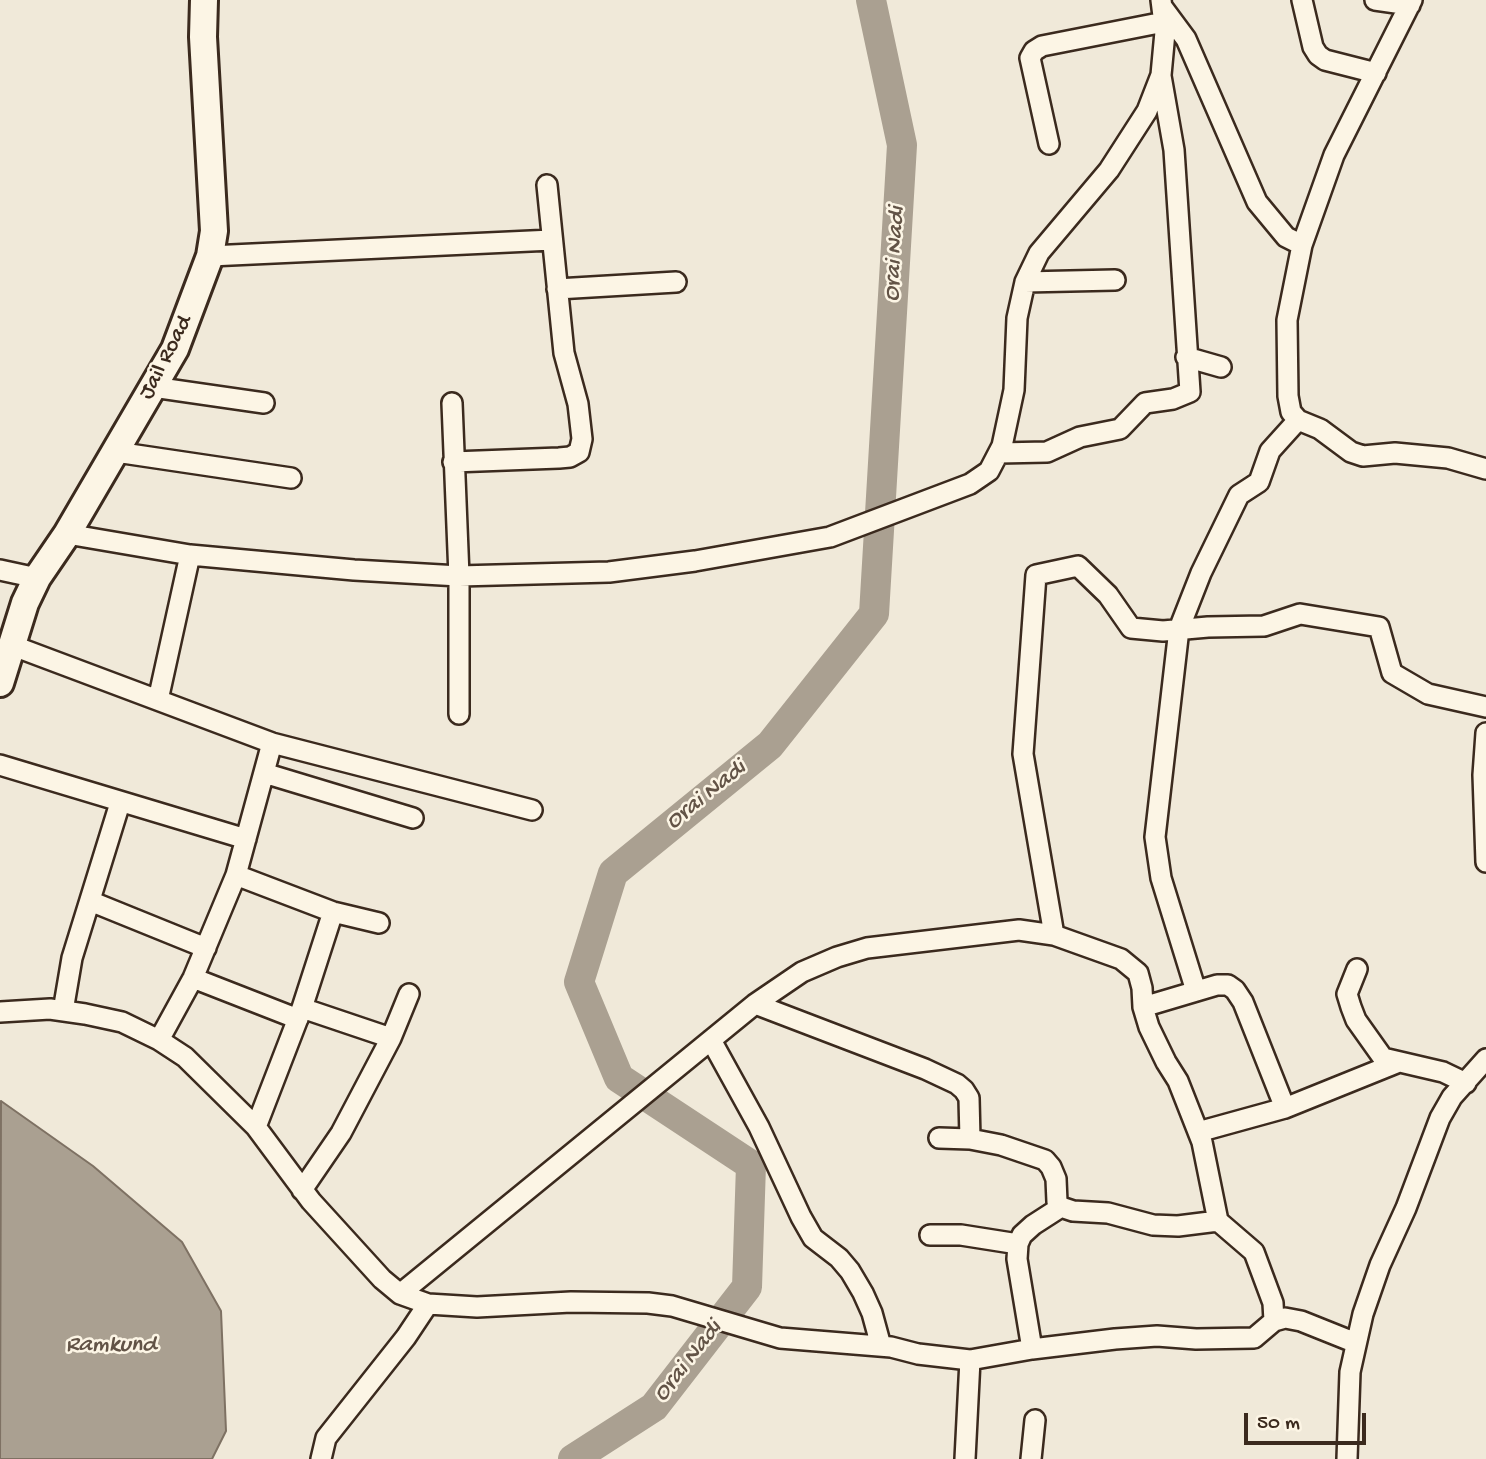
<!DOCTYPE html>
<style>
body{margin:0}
#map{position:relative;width:1486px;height:1459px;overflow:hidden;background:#f0e9d9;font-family:"Gochi Hand",sans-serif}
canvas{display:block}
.scale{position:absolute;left:1244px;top:1413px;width:122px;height:32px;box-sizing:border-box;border:4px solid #3b2a1e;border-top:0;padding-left:9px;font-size:21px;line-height:24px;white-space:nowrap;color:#3b2a1e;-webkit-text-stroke:5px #fcf5e5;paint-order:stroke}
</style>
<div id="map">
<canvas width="1486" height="1459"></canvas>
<div class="scale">50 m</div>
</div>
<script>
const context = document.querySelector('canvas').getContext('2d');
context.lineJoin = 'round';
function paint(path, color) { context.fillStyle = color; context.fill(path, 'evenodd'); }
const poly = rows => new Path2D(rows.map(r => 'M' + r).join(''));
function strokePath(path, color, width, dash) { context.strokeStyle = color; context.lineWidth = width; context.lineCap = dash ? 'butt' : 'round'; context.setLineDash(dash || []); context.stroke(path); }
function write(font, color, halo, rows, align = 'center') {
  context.font = font + ' "Gochi Hand",sans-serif'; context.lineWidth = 5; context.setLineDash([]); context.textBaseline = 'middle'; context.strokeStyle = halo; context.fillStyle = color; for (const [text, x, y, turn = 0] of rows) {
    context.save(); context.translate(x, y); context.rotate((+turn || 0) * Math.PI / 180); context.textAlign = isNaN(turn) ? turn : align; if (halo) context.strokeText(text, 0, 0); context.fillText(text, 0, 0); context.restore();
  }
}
const water = poly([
 [1,1101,93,1166,182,1242,221,1311,226,1431,212,1459,0,1459,1,1101]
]);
paint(water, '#aaa091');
strokePath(water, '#7e7163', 2);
strokePath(poly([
 [573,1459,654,1407,747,1287,751,1165,619,1078,579,982,613,873,770,745,874,614,902,145,871,0]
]), '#aaa091', 30);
const street = poly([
 [1302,0,1313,47,1318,55,1325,60,1376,73],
 [1375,0,1410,5],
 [1412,0,1334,155,1302,245,1287,320,1288,396,1291,412,1298,420,1320,429,1351,452,1363,456,1395,453,1448,458,1486,469],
 [1163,8,1186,39,1257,202,1286,237,1302,245],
 [1049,144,1030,58,1034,51,1042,46,1164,22],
 [210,256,552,240],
 [1025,282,1115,280],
 [557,289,676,282],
 [1186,357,1221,367],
 [153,387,264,403],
 [452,403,459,576,459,714],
 [116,452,291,478],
 [999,453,1047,452,1080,437,1120,429,1145,403,1173,399,1190,392,1174,150,1161,76],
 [453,462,559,458,570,457,579,452,582,439,578,404,564,353,547,185],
 [67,534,190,555,354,570,459,576,609,572,695,561,830,537,970,484,989,471,1002,446,1014,390,1017,318,1025,282,1039,253,1109,170,1147,111,1161,75,1165,32,1161,0],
 [0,570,37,578],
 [11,645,272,743,532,810],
 [158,700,190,555],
 [1486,733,1483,775,1486,862],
 [0,765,246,839],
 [264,773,413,818],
 [236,875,333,912,379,923],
 [90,901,206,948],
 [1054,935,1023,754,1036,575,1078,566,1108,595,1131,628,1163,631,1208,627,1264,626,1300,614,1379,627,1392,673,1428,694,1486,707],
 [1357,969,1347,994,1351,1007,1356,1020,1383,1058,1443,1072,1466,1083],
 [193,978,298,1019],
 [1196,991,1161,878,1155,837,1179,629,1201,573,1239,495,1259,482,1270,451,1298,420],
 [755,1004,925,1069,957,1084,964,1090,969,1098,970,1139],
 [1143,1007,1217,985,1228,985,1235,990,1243,1002,1285,1108],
 [302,1008,391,1038],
 [63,1011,72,958,120,803],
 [0,1012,50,1009,85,1014,122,1022,159,1040,185,1057,256,1127,311,1201,382,1279,400,1294,428,1304,477,1307,571,1302,648,1303,672,1306,780,1338,891,1347,918,1354,970,1360,1032,1349,1115,1339,1157,1336,1196,1339,1254,1338,1274,1321,1285,1318,1301,1321,1356,1343],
 [159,1040,193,978,236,875,272,743],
 [711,1040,759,1127,801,1217,813,1238,839,1258,850,1271,863,1293,872,1313,881,1346],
 [256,1127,302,1008,333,912],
 [1198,1132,1285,1108,1399,1062],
 [939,1138,970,1139,1001,1145,1045,1160,1051,1167,1056,1179,1057,1202,1061,1207,1073,1211,1108,1213,1153,1225,1178,1226,1218,1221],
 [302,1190,341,1133,391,1038,409,994],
 [930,1235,961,1235,1018,1244],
 [400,1294,755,1004,802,972,837,957,867,948,1019,930,1054,935,1121,959,1138,973,1142,988,1143,1007,1149,1027,1166,1062,1178,1081,1202,1142,1218,1221,1254,1252,1273,1303,1274,1321],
 [1032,1349,1017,1259,1018,1244,1022,1235,1033,1225,1061,1207],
 [321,1459,326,1438,406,1337,428,1304],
 [965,1459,970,1360],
 [1031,1459,1035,1420],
 [1347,1459,1350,1372,1363,1314,1380,1265,1406,1208,1440,1118,1452,1097,1486,1059]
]);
const secondary = poly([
 [0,683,25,603,37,578,67,534,175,349,210,256,214,231,203,37,204,0]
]);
strokePath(street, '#3b2a1e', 24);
strokePath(secondary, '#3b2a1e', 32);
strokePath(street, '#fcf5e5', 19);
strokePath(secondary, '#fcf5e5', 26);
write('23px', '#3b2a1e', '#fcf5e5', [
 ["Jail Road",167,358,-63]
]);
write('italic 24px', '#625346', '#fcf5e5', [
 ["Orai Nadi",896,254,-87],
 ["Orai Nadi",707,796,-39],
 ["Ramkund",111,1346],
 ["Orai Nadi",689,1362,-52]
]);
</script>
